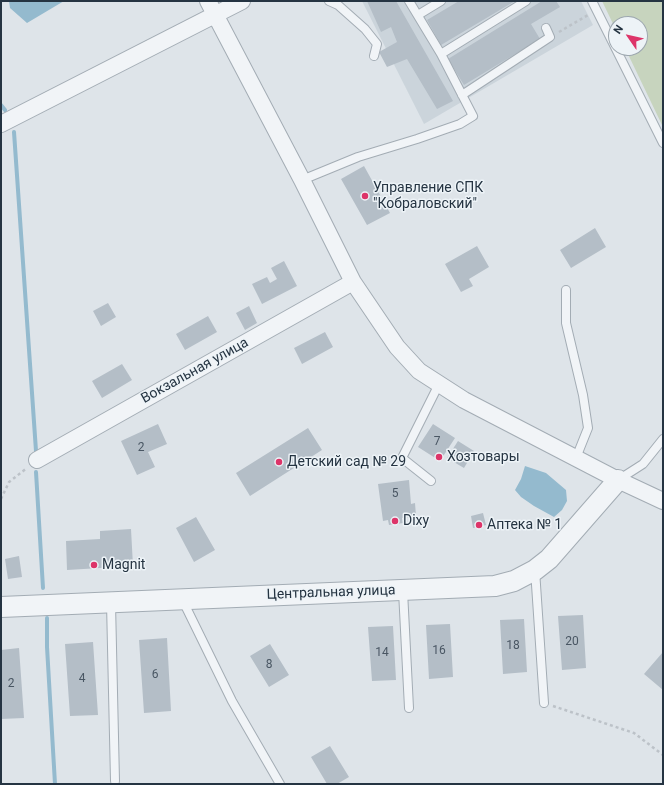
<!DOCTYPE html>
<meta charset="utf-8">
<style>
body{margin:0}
#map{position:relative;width:664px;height:785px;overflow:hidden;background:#dee4e9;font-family:Roboto,sans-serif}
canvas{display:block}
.frame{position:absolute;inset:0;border:2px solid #253442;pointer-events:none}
.north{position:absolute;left:608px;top:16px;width:40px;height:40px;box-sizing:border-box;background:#edf3f7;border:1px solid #9da7af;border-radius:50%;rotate:304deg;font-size:11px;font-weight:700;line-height:16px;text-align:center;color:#253442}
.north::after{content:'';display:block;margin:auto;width:14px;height:18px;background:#dd3469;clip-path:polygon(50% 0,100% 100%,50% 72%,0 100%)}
</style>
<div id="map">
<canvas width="664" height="785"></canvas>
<div class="frame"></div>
<div class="north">N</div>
</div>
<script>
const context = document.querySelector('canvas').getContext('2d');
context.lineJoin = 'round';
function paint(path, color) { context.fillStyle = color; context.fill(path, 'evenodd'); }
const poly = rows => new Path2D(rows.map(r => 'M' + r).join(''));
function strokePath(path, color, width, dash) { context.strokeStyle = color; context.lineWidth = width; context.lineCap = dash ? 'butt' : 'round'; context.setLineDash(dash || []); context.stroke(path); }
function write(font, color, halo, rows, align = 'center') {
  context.font = font + ' Roboto,sans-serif'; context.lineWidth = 3; context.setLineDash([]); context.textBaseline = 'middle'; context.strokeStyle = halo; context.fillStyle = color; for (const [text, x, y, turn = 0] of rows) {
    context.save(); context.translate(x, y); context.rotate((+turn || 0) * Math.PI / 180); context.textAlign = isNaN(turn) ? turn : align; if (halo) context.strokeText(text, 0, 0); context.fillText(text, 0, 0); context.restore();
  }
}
paint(poly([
 [362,1,581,1,593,25,424,124]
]), '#cbd4db');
paint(poly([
 [602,1,663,1,663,127,625,48,640,48,640,24,616,24,616,30]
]), '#c7d4be');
paint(poly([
 [9,1,64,1,27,23,10,8],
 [525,466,546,473,566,490,567,501,562,510,554,517,534,506,521,497,515,490,521,479]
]), '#94bace');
strokePath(poly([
 [1,105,5,110],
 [14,132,36,451],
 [36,472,43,588],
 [47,618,47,647,55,784]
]), '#94bace', 4);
paint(poly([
 [367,1,396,1,453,101,437,109,407,59,387,67,379,52,397,42,391,27,381,32],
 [459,1,515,1,441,45,427,20],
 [542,1,556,1,560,7,531,24,540,39,464,85,448,59],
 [364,166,390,213,367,225,341,179],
 [595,228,606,247,571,268,560,250],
 [477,246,489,267,469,279,473,286,461,292,445,264],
 [284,261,297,286,262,304,252,284,267,277,270,283,277,279,271,268],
 [108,303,116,317,101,326,93,311],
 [249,306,257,323,245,330,236,313],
 [208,316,217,332,185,350,176,334],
 [325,332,333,347,302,364,294,348],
 [122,364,132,380,102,398,92,381],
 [158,424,167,444,148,452,155,467,137,475,121,441],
 [433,424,455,438,440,461,418,447],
 [308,428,322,450,250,496,236,473],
 [458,441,474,451,464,468,447,458],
 [409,480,411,504,415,503,416,516,402,518,403,523,389,525,388,520,383,521,378,484],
 [483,513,486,525,473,528,471,516],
 [196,517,215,550,194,562,176,528],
 [131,529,133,566,67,570,66,541,100,539,100,531],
 [19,556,22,577,8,579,5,559],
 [583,615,586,668,562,670,558,616],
 [524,619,527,672,503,674,500,620],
 [450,624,453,677,429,679,426,625],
 [393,626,396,680,372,681,368,627],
 [167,638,171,711,144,713,139,640],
 [93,642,98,715,70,716,65,644],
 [270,644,289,675,269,687,250,656],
 [19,648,24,718,1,719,1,650],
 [663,652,663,690,644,674],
 [330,746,349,777,337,784,327,784,311,757]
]), '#b4bec7');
const service = poly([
 [329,1,338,5,365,29,377,44,374,56],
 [592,1,663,143],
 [418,15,441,1],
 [441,54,526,1],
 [462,95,550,37,546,28],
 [302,180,358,157,417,139,460,124,473,116,441,54,409,1],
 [566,290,566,323,583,395,588,428,576,458],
 [618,480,643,464,663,439],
 [431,481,402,458,439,384],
 [535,570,544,703],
 [403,591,409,708],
 [182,599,232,701,280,784],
 [111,603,115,781]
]);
const minor = poly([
 [208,1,302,180,353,282,397,347,419,371,464,400,618,480,663,501],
 [1,124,242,1],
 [37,460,353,282]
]);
const tertiary = poly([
 [1,607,495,586,514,581,535,570,549,559,618,480]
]);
strokePath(service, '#a3acb4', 10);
strokePath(minor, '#a3acb4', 18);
strokePath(tertiary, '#a3acb4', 22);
strokePath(poly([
 [559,32,588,15],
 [1,499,9,482,27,468],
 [553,706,634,733,663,755]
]), '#bcc2c8', 2.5, [3, 3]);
strokePath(service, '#f1f4f7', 8);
strokePath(minor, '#f1f4f7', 16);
strokePath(tertiary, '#f1f4f7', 20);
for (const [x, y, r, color] of [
 [365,196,4,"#dd3469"],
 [439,457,4,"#dd3469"],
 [279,462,4,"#dd3469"],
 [395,521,4,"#dd3469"],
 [479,525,4,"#dd3469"],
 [94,565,4,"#dd3469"]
]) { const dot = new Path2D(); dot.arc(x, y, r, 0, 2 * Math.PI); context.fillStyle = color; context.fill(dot); strokePath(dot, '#edf3f7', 1.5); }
write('12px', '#495663', null, [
 ["7",437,442],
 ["2",141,448],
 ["5",395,494],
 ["20",572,642],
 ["18",513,646],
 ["16",439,651],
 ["14",382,653],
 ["8",269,665],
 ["6",155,675],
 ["4",82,679],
 ["2",11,684]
]);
write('14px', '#253442', '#edf3f7', [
 ["Управление СПК",373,188],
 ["\"Кобраловский\"",373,204],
 ["Хозтовары",447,457],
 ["Детский сад № 29",287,462],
 ["Dixy",403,521],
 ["Аптека № 1",487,525],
 ["Magnit",102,565]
], 'left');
write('14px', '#253442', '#edf3f7', [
 ["Вокзальная улица",195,371,-29],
 ["Центральная улица",331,593,-2]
]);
</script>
